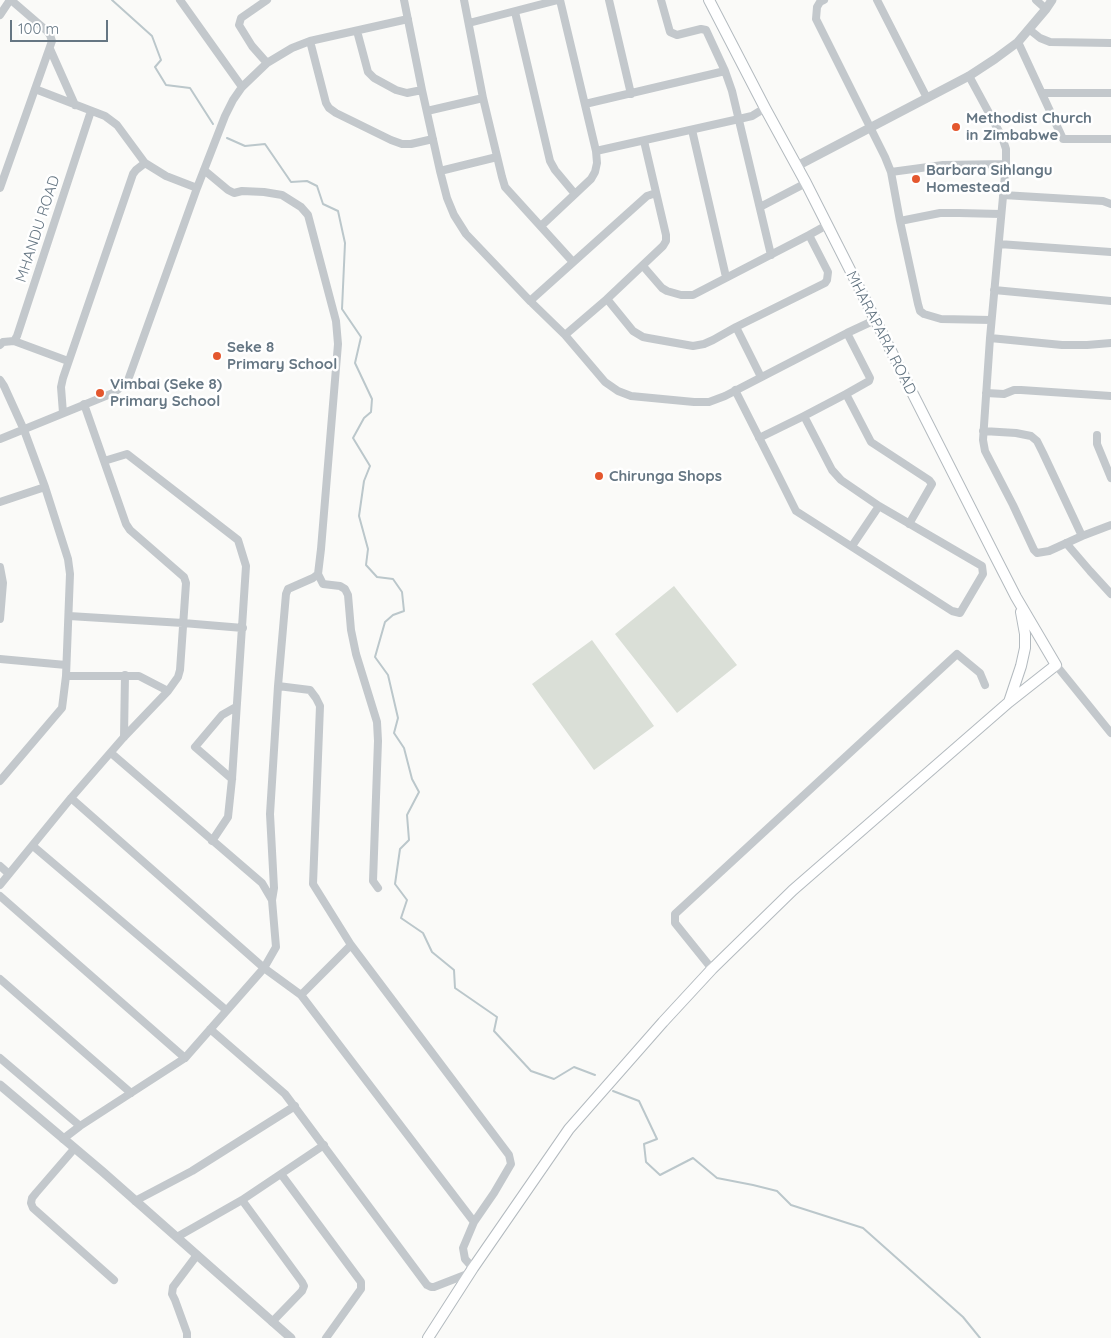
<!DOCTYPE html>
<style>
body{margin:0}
#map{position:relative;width:1111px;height:1338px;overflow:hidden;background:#fafaf8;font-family:Quicksand,sans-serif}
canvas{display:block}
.scale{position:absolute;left:10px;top:20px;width:98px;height:22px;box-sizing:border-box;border:2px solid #657683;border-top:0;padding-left:6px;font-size:15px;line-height:18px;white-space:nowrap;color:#657683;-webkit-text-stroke:4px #fff;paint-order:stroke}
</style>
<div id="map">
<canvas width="1111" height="1338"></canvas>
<div class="scale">100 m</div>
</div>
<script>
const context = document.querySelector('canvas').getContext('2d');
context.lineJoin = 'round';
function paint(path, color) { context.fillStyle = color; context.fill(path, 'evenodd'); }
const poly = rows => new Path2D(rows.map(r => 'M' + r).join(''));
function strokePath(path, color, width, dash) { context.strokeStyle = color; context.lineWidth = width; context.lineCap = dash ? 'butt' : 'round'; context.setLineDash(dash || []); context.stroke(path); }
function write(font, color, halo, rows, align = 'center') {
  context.font = font + ' Quicksand,sans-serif'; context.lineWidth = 5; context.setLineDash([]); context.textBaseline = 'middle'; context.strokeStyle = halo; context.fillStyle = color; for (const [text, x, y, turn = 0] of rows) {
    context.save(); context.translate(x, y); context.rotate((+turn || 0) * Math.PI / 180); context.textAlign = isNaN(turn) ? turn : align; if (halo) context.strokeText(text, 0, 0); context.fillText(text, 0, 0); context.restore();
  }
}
paint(poly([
 [674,586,737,665,677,713,615,634],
 [592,640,654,726,594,770,532,684]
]), '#dadfd7');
strokePath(poly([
 [112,0,152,36,161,60,155,67,166,85,190,88,213,124],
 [227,138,245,146,265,144,291,182,307,181,317,186,323,204,338,211,345,243,342,309,361,337,355,363,372,399,371,412,364,418,353,438,370,466,364,481,359,516,368,549,366,565,377,577,393,579,402,592,404,611,393,615,385,622,375,657,388,675,398,718,394,733,404,748,412,779,419,792,407,815,409,840,400,849,395,884,407,900,401,918,423,933,432,952,454,970,455,988,497,1017,494,1031,531,1071,554,1079,574,1067,595,1075],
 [613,1091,639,1101,657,1139,644,1144,646,1162,660,1175,693,1158,717,1178,753,1185,777,1191,791,1205,863,1228,963,1317,980,1338]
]), '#bbc7cb', 2);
const secondary = poly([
 [1009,702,1021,666,1025,648,1025,634,1021,612],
 [428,1338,473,1268,569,1129,663,1022,712,969,793,890,1009,702,1056,665,1016,597,996,558,806,183,765,108,709,0]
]);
strokePath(secondary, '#b3babf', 12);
strokePath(poly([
 [180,0,242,87],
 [267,0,241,18,239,25,252,46,267,63],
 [404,0,422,90,440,171,447,198,454,215,466,234,530,301,565,335,605,382,618,391,631,396,694,402,709,402,725,396,847,333,875,320],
 [464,0,483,98,502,177,505,187,573,262],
 [609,0,631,94],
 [661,0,670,32,677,35,701,29,706,30,725,71,732,91,771,255],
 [824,0,820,2,817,7,816,19,885,157,891,172,900,221,918,304,920,311,924,314,941,319,991,320],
 [877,0,927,98],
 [1036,0,1046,9],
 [515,12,550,161,555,170,575,194],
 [0,15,10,0],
 [469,23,558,0],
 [1030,30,1040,38,1050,42,1111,43],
 [357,31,368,72,374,78,396,90,407,93,422,90],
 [310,41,326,103,329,108,336,113,391,140,402,144,411,144,433,139],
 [1018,42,1063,139,1111,139],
 [50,49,75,105],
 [969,76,1002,137,1006,149,1006,164,990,338,983,440,985,451,1013,505,1034,550,1037,553,1049,551,1082,536,1111,525],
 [35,89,105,116,117,125,145,163,166,176,197,188],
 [1042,93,1111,93],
 [585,104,725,71],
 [427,111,483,98],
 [692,130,726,277],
 [596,151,739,119,752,116,765,108],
 [204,170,228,190,234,193,242,191,264,192,282,195,301,207,308,215,336,321,338,344,321,549,318,574,313,578,288,589,286,594,278,686,270,814,274,888,272,900],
 [440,171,497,157],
 [891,172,943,165,1006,164],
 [0,188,52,41,50,35,47,31,11,0],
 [1003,195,1103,201,1111,204],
 [760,207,806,183],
 [900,221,940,213,959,213,1001,214],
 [541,226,591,179,595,172,597,163,596,151,560,0],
 [999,244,1111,252],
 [643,266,662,288,667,291,681,295,693,295,809,235,827,225],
 [994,290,1111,301],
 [607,299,663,246,666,241,666,235,644,141],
 [530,301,647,196,656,193],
 [736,327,825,283,827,280,828,272,809,235],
 [565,335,607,299,633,331,643,337,648,338,693,346,704,344,713,340,736,327,761,377],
 [990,338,1062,345,1087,345,1111,343],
 [14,341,68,361],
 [0,345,3,342,14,341,17,336,91,111],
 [0,380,4,386,24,430,45,487,68,559,70,574,66,676,62,708,0,781],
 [735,390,776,471,796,511,952,611,960,613,983,574,982,566,879,506,841,480,832,470,804,416,759,438],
 [986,393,1004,394,1014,390,1021,390,1111,396],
 [846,394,869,381,870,378,847,333],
 [63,413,61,387,63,378,133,174,136,170,145,163],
 [804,416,846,394,871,442,929,480,932,484,909,524],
 [983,431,1016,433,1031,436,1037,441,1043,453,1082,536],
 [1097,435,1097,444,1111,478],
 [0,439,113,393,127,383,197,188,225,116,233,100,242,87,267,63,292,48,310,41,408,19],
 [104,461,127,454,238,540,246,566,232,779,228,817,212,841],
 [0,502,45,487],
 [1066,543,1090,571,1111,594],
 [852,546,879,506],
 [0,567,3,583,0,619],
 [318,574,323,584,340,586,345,589,348,595,351,630,356,654,377,722,378,741,373,881,378,888],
 [69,616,183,623,243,628],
 [0,659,66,665],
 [1056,665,1111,733],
 [66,676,139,676,168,691],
 [278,686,310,690,316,698,320,706,313,884,351,945,509,1155,511,1164,494,1193,474,1222],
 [124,737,125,675],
 [232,779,195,747,222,715,236,707],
 [71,798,264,968,301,995,474,1222,463,1248,465,1259,473,1268],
 [33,846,226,1010],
 [0,866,9,874],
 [0,885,71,798,124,737,168,691,178,677,180,670,186,583,184,577,130,530,126,524,84,404],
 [0,896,185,1058],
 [712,969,675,923,675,914,957,654,980,673,985,685],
 [0,979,131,1093],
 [301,995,351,945],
 [210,1029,285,1094,427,1285,431,1287,434,1287,470,1273],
 [0,1058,80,1126],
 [63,1139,80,1126,185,1058,264,968,276,947,272,900,262,883,111,753],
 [74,1149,36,1193,32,1198,31,1203,33,1208,114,1280],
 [281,1174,361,1282,361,1289,326,1338],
 [242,1200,302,1282,304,1286,302,1291,272,1322],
 [135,1201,192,1171,295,1106],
 [177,1237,242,1200,324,1145],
 [187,1338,187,1333,175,1300,172,1294,173,1287,197,1255]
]), '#c3c8cc', 8);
strokePath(poly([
 [797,166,969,76,995,59,1018,42,1046,9,1052,0],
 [0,1085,103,1172,291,1338]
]), '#c3c8cc', 9);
strokePath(secondary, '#fff', 10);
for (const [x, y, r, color] of [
 [956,127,5,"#e4572e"],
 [916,179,5,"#e4572e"],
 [217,356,5,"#e4572e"],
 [100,393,5,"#e4572e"],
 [599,476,5,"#e4572e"]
]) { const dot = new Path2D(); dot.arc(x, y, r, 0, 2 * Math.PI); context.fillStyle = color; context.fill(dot); strokePath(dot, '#fff', 2); }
write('bold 15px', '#657683', '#fff', [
 ["Methodist Church",966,118],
 ["in Zimbabwe",966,135],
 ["Barbara Sihlangu",926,170],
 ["Homestead",926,187],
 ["Seke 8",227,347],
 ["Primary School",227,364],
 ["Vimbai (Seke 8)",110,384],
 ["Primary School",110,401],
 ["Chirunga Shops",609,476]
], 'left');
write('15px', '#657683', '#fff', [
 ["MHANDU ROAD",38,229,-72],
 ["MHARAPARA ROAD",881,333,63]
]);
</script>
